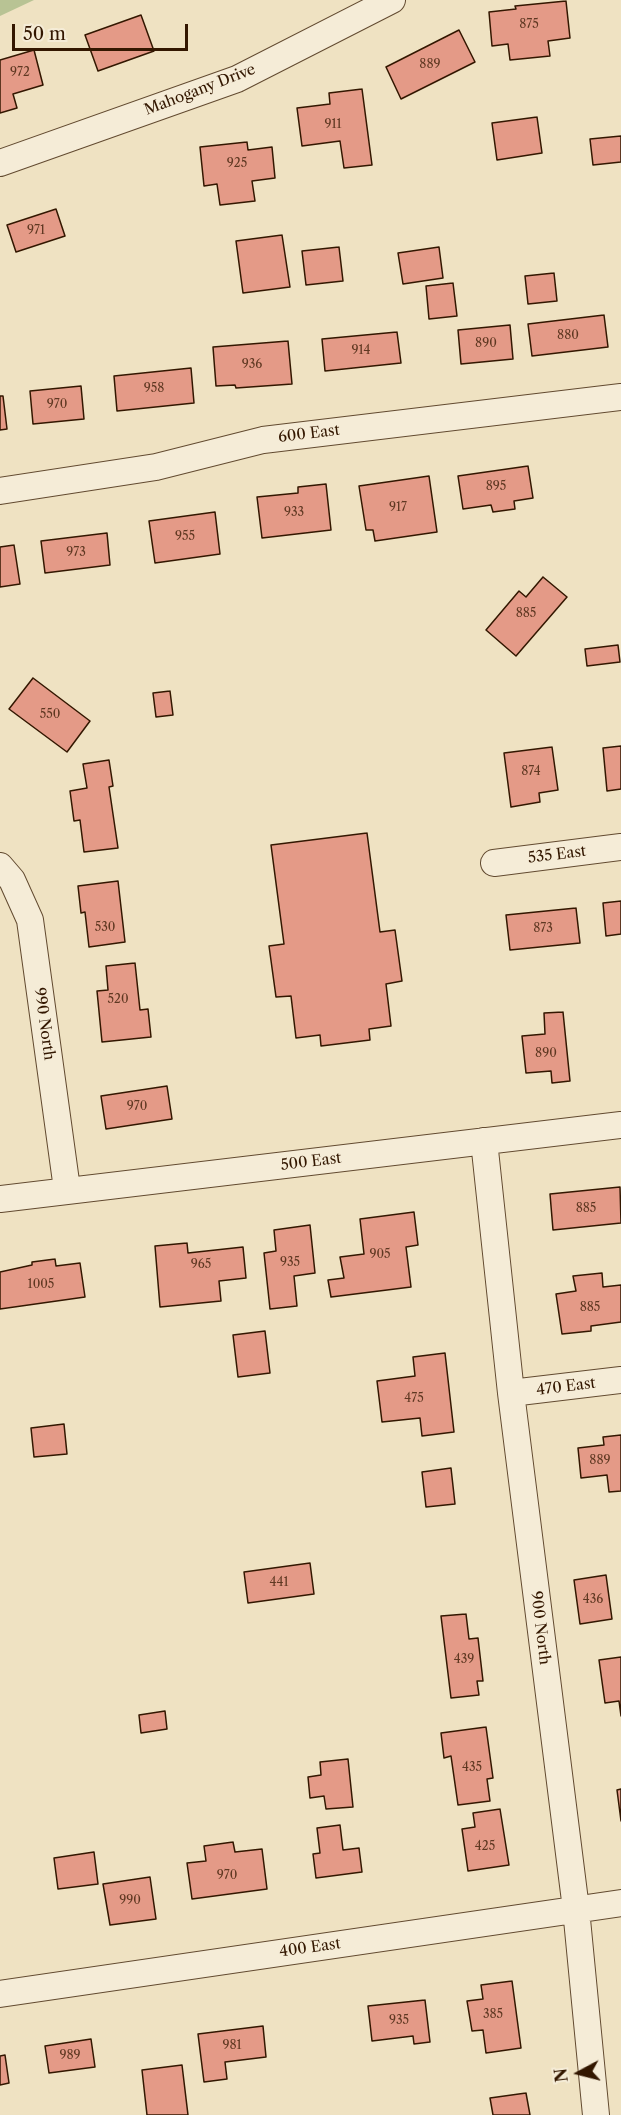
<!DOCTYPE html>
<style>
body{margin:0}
#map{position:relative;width:621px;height:2115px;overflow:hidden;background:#efe2c2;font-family:"Libre Caslon Text",serif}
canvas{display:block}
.north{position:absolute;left:549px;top:2043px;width:60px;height:60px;-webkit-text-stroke:4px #f5ecd7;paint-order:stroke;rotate:263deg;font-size:16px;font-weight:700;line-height:24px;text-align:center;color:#331700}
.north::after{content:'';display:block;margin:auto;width:21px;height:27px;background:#331700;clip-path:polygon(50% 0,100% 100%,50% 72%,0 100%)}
.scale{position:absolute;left:12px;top:24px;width:176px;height:27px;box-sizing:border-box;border:3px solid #331700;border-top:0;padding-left:8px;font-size:18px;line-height:21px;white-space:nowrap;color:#331700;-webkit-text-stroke:4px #f5ecd7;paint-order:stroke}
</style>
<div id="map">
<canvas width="621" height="2115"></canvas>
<div class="north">N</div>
<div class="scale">50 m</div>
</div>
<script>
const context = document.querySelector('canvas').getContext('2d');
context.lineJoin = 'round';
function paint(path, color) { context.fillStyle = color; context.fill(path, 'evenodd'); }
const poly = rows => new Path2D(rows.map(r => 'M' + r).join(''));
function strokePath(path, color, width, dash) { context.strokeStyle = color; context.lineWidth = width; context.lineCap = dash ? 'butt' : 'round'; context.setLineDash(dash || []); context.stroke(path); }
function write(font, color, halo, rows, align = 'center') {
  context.font = font + ' "Libre Caslon Text",serif'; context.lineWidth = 4.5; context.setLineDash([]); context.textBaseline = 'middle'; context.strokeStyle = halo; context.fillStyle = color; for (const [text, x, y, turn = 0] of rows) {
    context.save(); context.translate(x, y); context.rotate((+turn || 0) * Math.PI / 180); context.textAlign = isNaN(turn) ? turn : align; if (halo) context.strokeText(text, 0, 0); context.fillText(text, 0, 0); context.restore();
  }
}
paint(poly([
 [0,0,34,0,0,16]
]), '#b8c394');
const building = poly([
 [566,1,570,38,548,41,550,56,510,60,508,44,492,46,489,12,516,9,515,6,566,1],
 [141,15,154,51,98,71,85,35,141,15],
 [459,30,475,62,401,99,386,67,459,30],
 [34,50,43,85,13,94,17,108,0,113,0,60,34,50],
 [362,89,372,165,344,168,340,141,302,146,297,108,330,104,329,93,362,89],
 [537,117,542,153,497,160,492,123,537,117],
 [621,136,621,162,593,165,590,139,621,136],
 [247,142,248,150,272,147,275,178,252,181,255,201,220,205,217,184,204,186,200,147,247,142],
 [56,209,65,236,16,252,7,225,56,209],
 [282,235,290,287,243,293,236,241,282,235],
 [339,247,343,281,306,285,302,251,339,247],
 [439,247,443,278,403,284,398,253,439,247],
 [554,273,557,301,528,304,525,276,554,273],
 [453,283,457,316,429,319,426,286,453,283],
 [604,315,608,347,532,356,528,324,604,315],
 [510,325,513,359,461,364,458,330,510,325],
 [397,332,401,363,325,371,322,339,397,332],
 [288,341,292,384,236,388,235,385,216,386,213,347,288,341],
 [191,368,194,403,117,411,114,376,191,368],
 [81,386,84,419,33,424,30,391,81,386],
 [0,396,3,396,7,429,0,430,0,396],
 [528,466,533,498,514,501,515,509,493,512,491,505,463,509,458,476,528,466],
 [429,476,437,532,375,541,373,530,366,530,359,486,429,476],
 [326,484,331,530,262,538,257,497,298,493,298,487,326,484],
 [215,512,220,554,155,563,149,521,215,512],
 [107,533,110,565,45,573,41,541,107,533],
 [14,545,20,584,0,587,0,547,14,545],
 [543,577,567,597,516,656,486,630,519,591,526,597,543,577],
 [618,645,620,662,587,666,585,649,618,645],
 [33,678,90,721,67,752,9,709,33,678],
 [170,691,173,715,156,717,153,693,170,691],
 [621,746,621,789,607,791,603,748,621,746],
 [552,747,558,790,539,793,540,802,511,807,504,753,552,747],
 [109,760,113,786,109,787,118,848,84,852,80,820,74,821,70,791,87,788,83,764,109,760],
 [367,833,380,932,395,930,402,981,386,984,391,1026,369,1029,370,1040,321,1046,320,1035,296,1038,291,996,276,997,269,946,284,944,271,845,367,833],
 [118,881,125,942,89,947,85,912,81,913,78,886,118,881],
 [621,901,621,934,606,936,603,903,621,901],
 [576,908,580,943,510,950,506,915,576,908],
 [135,963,140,1010,148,1009,151,1037,102,1042,97,991,108,990,106,966,135,963],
 [563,1012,570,1081,552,1083,551,1071,526,1073,522,1036,545,1034,544,1013,563,1012],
 [167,1086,172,1119,106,1129,101,1096,167,1086],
 [620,1187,621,1223,553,1230,550,1194,620,1187],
 [414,1212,418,1245,406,1247,411,1287,331,1297,328,1280,344,1278,340,1257,364,1254,360,1219,414,1212],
 [310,1225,315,1273,294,1276,297,1306,270,1309,264,1253,276,1251,274,1230,310,1225],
 [187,1243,188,1253,243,1247,246,1278,219,1281,221,1301,160,1307,155,1246,187,1243],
 [55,1259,56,1266,80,1263,85,1297,0,1309,0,1272,32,1265,32,1262,55,1259],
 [602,1273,603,1287,621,1285,621,1322,591,1326,591,1331,562,1334,556,1294,576,1291,573,1276,602,1273],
 [265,1331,270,1373,238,1377,233,1335,265,1331],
 [445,1353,454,1432,422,1436,420,1418,382,1422,377,1381,415,1376,413,1357,445,1353],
 [64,1424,67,1454,34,1457,31,1428,64,1424],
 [621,1435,621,1491,609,1492,607,1475,581,1478,578,1448,604,1445,603,1437,621,1435],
 [451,1468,455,1504,426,1507,422,1472,451,1468],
 [310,1563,314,1594,248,1603,244,1572,310,1563],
 [606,1575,612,1619,580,1624,574,1580,606,1575],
 [466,1614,469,1639,478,1638,483,1681,477,1681,479,1695,451,1698,441,1616,466,1614],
 [621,1657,621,1716,619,1701,605,1703,599,1660,621,1657],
 [165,1711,167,1729,141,1733,139,1715,165,1711],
 [486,1727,493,1778,487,1779,490,1801,458,1805,451,1756,444,1758,441,1733,486,1727],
 [348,1759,353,1807,326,1809,324,1796,310,1798,308,1777,321,1775,320,1762,348,1759],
 [621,1789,621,1821,617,1790,621,1789],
 [500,1809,509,1865,468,1871,462,1829,475,1827,473,1813,500,1809],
 [340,1825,343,1850,359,1848,362,1872,316,1878,313,1854,320,1853,317,1828,340,1825],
 [233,1842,235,1852,262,1849,267,1889,192,1899,187,1863,206,1861,204,1846,233,1842],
 [94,1852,98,1884,58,1889,54,1858,94,1852],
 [150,1877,156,1919,110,1925,103,1884,150,1877],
 [512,1981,521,2048,486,2053,483,2030,472,2031,467,2001,483,1999,481,1985,512,1981],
 [425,2000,430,2042,414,2044,413,2036,372,2041,368,2006,425,2000],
 [263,2026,266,2057,225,2062,227,2079,204,2082,198,2034,263,2026],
 [91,2039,95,2067,49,2073,45,2046,91,2039],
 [5,2055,9,2083,0,2085,0,2056,5,2055],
 [182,2065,188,2115,147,2115,142,2070,182,2065],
 [526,2093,530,2115,493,2115,490,2098,526,2093]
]);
paint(building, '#e49a87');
strokePath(building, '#331700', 1.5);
const street = poly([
 [0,163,237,79,392,0],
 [0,491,156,467,263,440,621,397],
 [494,863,621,847],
 [0,866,12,880,30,920,67,1189],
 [484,1141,511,1393,576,1909,596,2115],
 [0,1199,621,1125],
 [511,1393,621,1380],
 [0,1994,621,1903]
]);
strokePath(street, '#624a30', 28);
strokePath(street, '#f5ecd7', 26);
write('12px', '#5f3822', null, [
 ["875",529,25],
 ["889",430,65],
 ["972",20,73],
 ["911",333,125],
 ["925",237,164],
 ["971",36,231],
 ["880",568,336],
 ["890",486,344],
 ["914",361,351],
 ["936",252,365],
 ["958",154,389],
 ["970",57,405],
 ["895",496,487],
 ["917",398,508],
 ["933",294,513],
 ["955",185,537],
 ["973",76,553],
 ["885",526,614],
 ["550",50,715],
 ["874",531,772],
 ["530",105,928],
 ["873",543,929],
 ["520",118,1000],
 ["890",546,1054],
 ["970",137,1107],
 ["885",586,1209],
 ["905",380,1255],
 ["935",290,1263],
 ["965",201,1265],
 ["1005",41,1285],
 ["885",590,1308],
 ["475",414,1399],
 ["889",600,1461],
 ["441",279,1583],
 ["436",593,1600],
 ["439",464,1660],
 ["435",472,1768],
 ["425",485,1847],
 ["970",227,1876],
 ["990",130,1901],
 ["385",493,2015],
 ["935",399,2021],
 ["981",232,2046],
 ["989",70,2056]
]);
write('15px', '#331700', '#f5ecd7', [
 ["Mahogany Drive",200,90,-21],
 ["600 East",309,434,-7],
 ["535 East",557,855,-7],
 ["990 North",44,1024,82],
 ["500 East",311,1162,-7],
 ["470 East",566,1387,-7],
 ["900 North",540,1628,83],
 ["400 East",310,1948,-8]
]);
</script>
